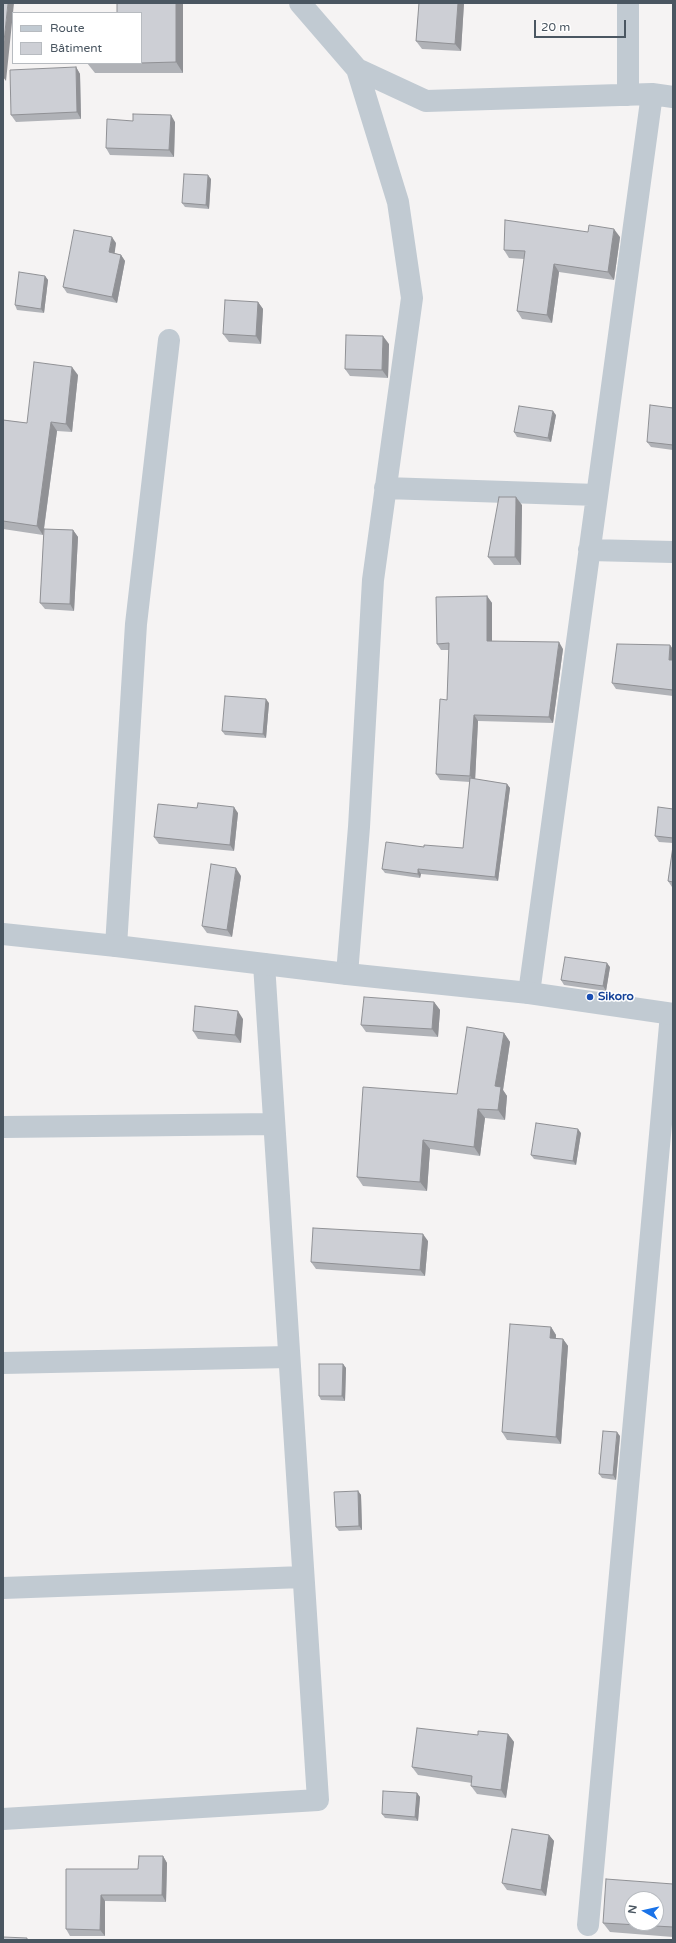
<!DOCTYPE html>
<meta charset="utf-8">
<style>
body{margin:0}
#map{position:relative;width:676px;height:1943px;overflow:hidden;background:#f5f3f3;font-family:"Varela Round",sans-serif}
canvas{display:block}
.frame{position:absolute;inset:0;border:4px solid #4a5661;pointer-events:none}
.legend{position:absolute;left:12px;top:12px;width:130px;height:52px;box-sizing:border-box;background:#fff;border:1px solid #b7bbc0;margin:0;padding:5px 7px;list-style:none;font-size:12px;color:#4a5661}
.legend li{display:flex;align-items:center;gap:8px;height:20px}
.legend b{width:20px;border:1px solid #b7bbc0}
.north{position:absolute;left:624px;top:1891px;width:40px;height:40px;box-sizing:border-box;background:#fff;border:1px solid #b7bbc0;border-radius:50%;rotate:278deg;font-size:11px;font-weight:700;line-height:16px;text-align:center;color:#4a5661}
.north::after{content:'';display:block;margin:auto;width:14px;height:18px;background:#1a73e8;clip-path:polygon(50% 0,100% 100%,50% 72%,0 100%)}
.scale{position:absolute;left:534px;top:20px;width:92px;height:18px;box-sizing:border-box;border:2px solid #4a5661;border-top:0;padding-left:5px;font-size:12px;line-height:14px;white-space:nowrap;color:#4a5661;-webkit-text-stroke:3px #fff;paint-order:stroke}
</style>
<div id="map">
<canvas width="676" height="1943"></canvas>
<div class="frame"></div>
<ul class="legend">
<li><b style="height:5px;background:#c1cad2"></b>Route</li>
<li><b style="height:11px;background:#cdcfd5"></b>Bâtiment</li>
</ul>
<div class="north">N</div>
<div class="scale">20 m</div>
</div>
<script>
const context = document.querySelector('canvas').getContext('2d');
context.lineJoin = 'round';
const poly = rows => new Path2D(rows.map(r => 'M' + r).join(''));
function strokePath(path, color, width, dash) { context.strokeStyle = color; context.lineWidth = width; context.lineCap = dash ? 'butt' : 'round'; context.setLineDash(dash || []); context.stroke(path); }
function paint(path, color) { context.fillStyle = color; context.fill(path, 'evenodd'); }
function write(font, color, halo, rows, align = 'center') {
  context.font = font + ' "Varela Round",sans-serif'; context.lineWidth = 3; context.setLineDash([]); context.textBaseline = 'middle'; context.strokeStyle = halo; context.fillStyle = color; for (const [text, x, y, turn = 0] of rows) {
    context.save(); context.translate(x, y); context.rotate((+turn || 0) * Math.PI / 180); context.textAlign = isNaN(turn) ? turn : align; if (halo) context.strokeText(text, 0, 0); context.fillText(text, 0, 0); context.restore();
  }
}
strokePath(poly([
 [300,3,357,69,426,101,652,94,529,993],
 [628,3,628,95],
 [652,94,673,97],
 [385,488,597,495],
 [589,550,673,552],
 [116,946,136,624,169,340],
 [347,974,359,827,373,580,412,298,398,202,357,69],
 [3,1127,274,1124],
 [3,1363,289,1357],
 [3,1588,303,1577],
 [3,1819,318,1800,264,964],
 [588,1925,671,1014]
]), '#c1cad2', 22);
strokePath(poly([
 [3,934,116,946,347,974,529,993,673,1014]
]), '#c1cad2', 22);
paint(poly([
 [117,3,183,3,183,73,95,73,87,63,141,63,141,13],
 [419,3,464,3,461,51,422,49,416,41],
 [76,67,80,74,81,119,16,122,11,115],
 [133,121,175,122,174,157,110,155,106,148],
 [211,179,209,209,185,207,182,203],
 [620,237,614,280,559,272,552,323,522,319,517,311,524,259,509,258,504,250],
 [116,243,114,253,121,255,125,261,117,303,67,293,63,287],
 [45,276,48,280,44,313,17,310,15,305],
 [258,302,263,309,261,344,229,342,223,334],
 [389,344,388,378,350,376,345,369],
 [78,375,72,432,57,431,44,529,73,530,78,537,74,611,45,609,40,603,44,530,43,535,3,529,3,420,27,423],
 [673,408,673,450,651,447,647,442],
 [556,415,551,442,517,437,514,432],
 [522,505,521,565,494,565,488,557],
 [487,596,492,603,492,641,563,649,553,723,478,721,475,779,507,784,510,788,498,881,421,874,420,878,385,873,382,869,424,847,463,848,470,782,440,780,436,774,447,700,449,650,441,650,437,644],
 [673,649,673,696,616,689,612,683],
 [269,703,266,738,225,735,222,731],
 [197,808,238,813,234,851,159,844,154,837],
 [673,809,673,843,659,842,655,836],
 [673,846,673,887,672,887,668,881],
 [241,876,232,937,207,933,202,926],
 [610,967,606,991,564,985,561,980],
 [434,1002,440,1010,438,1037,366,1032,361,1025],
 [243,1019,241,1043,198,1039,193,1031],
 [504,1033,510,1042,503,1090,507,1096,505,1120,485,1118,480,1156,430,1149,427,1191,363,1186,357,1177,457,1094],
 [581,1133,576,1165,534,1159,531,1155],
 [428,1241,425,1276,316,1269,311,1262],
 [551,1327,556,1335,556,1338,563,1339,568,1346,561,1444,507,1440,502,1432],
 [343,1364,346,1368,345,1401,321,1400,319,1396],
 [620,1436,616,1480,602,1478,599,1474],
 [358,1491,361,1495,362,1530,339,1531,336,1527],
 [508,1734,514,1742,506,1798,477,1794,471,1786,472,1783,418,1775,412,1767,478,1735],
 [417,1793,420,1797,418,1821,385,1818,382,1814],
 [549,1835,554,1841,546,1896,507,1890,502,1883],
 [163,1856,167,1863,166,1902,105,1901,105,1936,70,1936,66,1929,66,1869,138,1869],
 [673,1884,673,1937,610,1932,603,1923]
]), '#b0b2b7');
paint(poly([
 [8,3,14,3,6,81,3,77,3,51],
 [176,3,183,3,183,73,176,62],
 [458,3,464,3,461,51,455,44],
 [76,67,80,74,81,119,77,112],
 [171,115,175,122,174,157,169,150],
 [208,175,211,179,209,209,206,205],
 [614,229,620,237,614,280,608,272],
 [112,237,116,243,114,258,109,252],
 [121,255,125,261,117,303,112,297],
 [554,264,559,272,552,323,547,315],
 [45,276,48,280,44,313,41,309],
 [258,302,263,309,261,344,256,336],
 [383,336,389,344,388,378,382,370],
 [72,367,78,375,72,432,66,424],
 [553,411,556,415,551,442,548,438],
 [51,422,57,431,43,535,37,526],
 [516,497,522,505,521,565,515,557],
 [73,530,78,537,74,611,70,604],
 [487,596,492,603,492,647,487,641],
 [559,642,563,649,553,723,549,717],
 [670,645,673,649,673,665,669,660],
 [266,699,269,703,266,738,263,734],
 [474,715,478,721,475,782,470,776],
 [507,784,510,788,498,881,495,877],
 [234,807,238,813,234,851,230,845],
 [236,868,241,876,232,937,227,930],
 [418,869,421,874,420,878,418,874],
 [607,963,610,967,606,991,603,986],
 [434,1002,440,1010,438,1037,432,1029],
 [238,1011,243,1019,241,1043,235,1035],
 [504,1033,510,1042,503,1090,507,1096,505,1120,498,1110,495,1086],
 [478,1109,485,1118,480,1156,474,1147],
 [578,1129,581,1133,576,1165,573,1161],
 [423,1140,430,1149,427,1191,420,1182],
 [423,1234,428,1241,425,1276,420,1270],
 [551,1327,556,1335,555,1346,550,1338],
 [563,1339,568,1346,561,1444,556,1437],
 [343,1364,346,1368,345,1401,342,1396],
 [617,1432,620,1436,616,1480,613,1475],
 [358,1491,361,1495,362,1530,359,1526],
 [508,1734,514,1742,506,1798,501,1790],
 [417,1793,420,1797,418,1821,415,1817],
 [549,1835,554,1841,546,1896,541,1890],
 [163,1856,167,1863,166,1902,162,1895],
 [101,1895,105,1901,105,1936,100,1930]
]), '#909195');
const building = poly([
 [3,3,8,3,3,51,3,3],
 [117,3,176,3,176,62,141,63,141,13,117,13,117,3],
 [419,3,458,3,455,44,416,41,419,3],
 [76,67,77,112,11,115,10,70,76,67],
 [133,114,171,115,169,150,106,148,107,119,133,121,133,114],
 [184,174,208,175,206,205,182,203,184,174],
 [505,220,588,232,589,225,614,229,608,272,554,264,547,315,517,311,525,251,504,250,505,220],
 [74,230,112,237,109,252,121,255,112,297,63,287,74,230],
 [19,272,45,276,41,309,15,305,19,272],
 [225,300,258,302,256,336,223,334,225,300],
 [346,335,383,336,382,370,345,369,346,335],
 [34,362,72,367,66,424,51,422,37,526,3,521,3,420,27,423,34,362],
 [650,405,673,408,673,445,647,442,650,405],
 [519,406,553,411,548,438,514,432,519,406],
 [499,497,516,497,515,557,488,557,499,497],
 [44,529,73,530,70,604,40,603,44,529],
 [487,596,487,641,559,642,549,717,474,715,470,776,436,774,440,699,447,700,449,643,437,644,436,597,487,596],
 [617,644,670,645,669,660,673,660,673,690,612,683,617,644],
 [225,696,266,699,263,734,222,731,225,696],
 [470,778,507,784,495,877,418,869,418,874,382,869,386,842,424,847,424,845,463,848,470,778],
 [198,803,234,807,230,845,154,837,158,804,197,808,198,803],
 [658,807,673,809,673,838,655,836,658,807],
 [673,846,673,882,668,881,673,846],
 [211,864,236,868,227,930,202,926,211,864],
 [565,957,607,963,603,986,561,980,565,957],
 [364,997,434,1002,432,1029,361,1025,364,997],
 [195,1006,238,1011,235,1035,193,1031,195,1006],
 [467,1027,504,1033,495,1086,501,1087,498,1110,478,1109,474,1147,423,1140,420,1182,357,1177,363,1087,457,1094,467,1027],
 [536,1123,578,1129,573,1161,531,1155,536,1123],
 [313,1228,423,1234,420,1270,311,1262,313,1228],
 [510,1324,551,1327,550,1338,563,1339,556,1437,502,1432,510,1324],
 [319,1364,343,1364,342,1396,319,1396,319,1364],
 [603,1431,617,1432,613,1475,599,1474,603,1431],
 [358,1491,359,1526,336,1527,334,1492,358,1491],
 [417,1728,478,1735,478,1731,508,1734,501,1790,471,1786,472,1776,412,1767,417,1728],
 [383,1791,417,1793,415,1817,382,1814,383,1791],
 [512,1829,549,1835,541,1890,502,1883,512,1829],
 [139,1856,163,1856,162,1895,101,1895,100,1930,66,1929,66,1869,138,1869,139,1856],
 [606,1879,673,1884,673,1927,603,1923,606,1879],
 [632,1899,656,1899,656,1923,632,1923,632,1899],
 [3,1937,27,1938,27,1940,3,1940,3,1937]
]);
paint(building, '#cdcfd5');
strokePath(building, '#909195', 1);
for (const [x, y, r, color] of [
 [590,997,4,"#1a4fb4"]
]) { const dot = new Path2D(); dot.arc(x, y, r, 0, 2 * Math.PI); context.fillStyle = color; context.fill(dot); strokePath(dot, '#fff', 1.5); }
write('bold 12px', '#164399', '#fff', [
 ["Sikoro",598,997]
], 'left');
</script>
